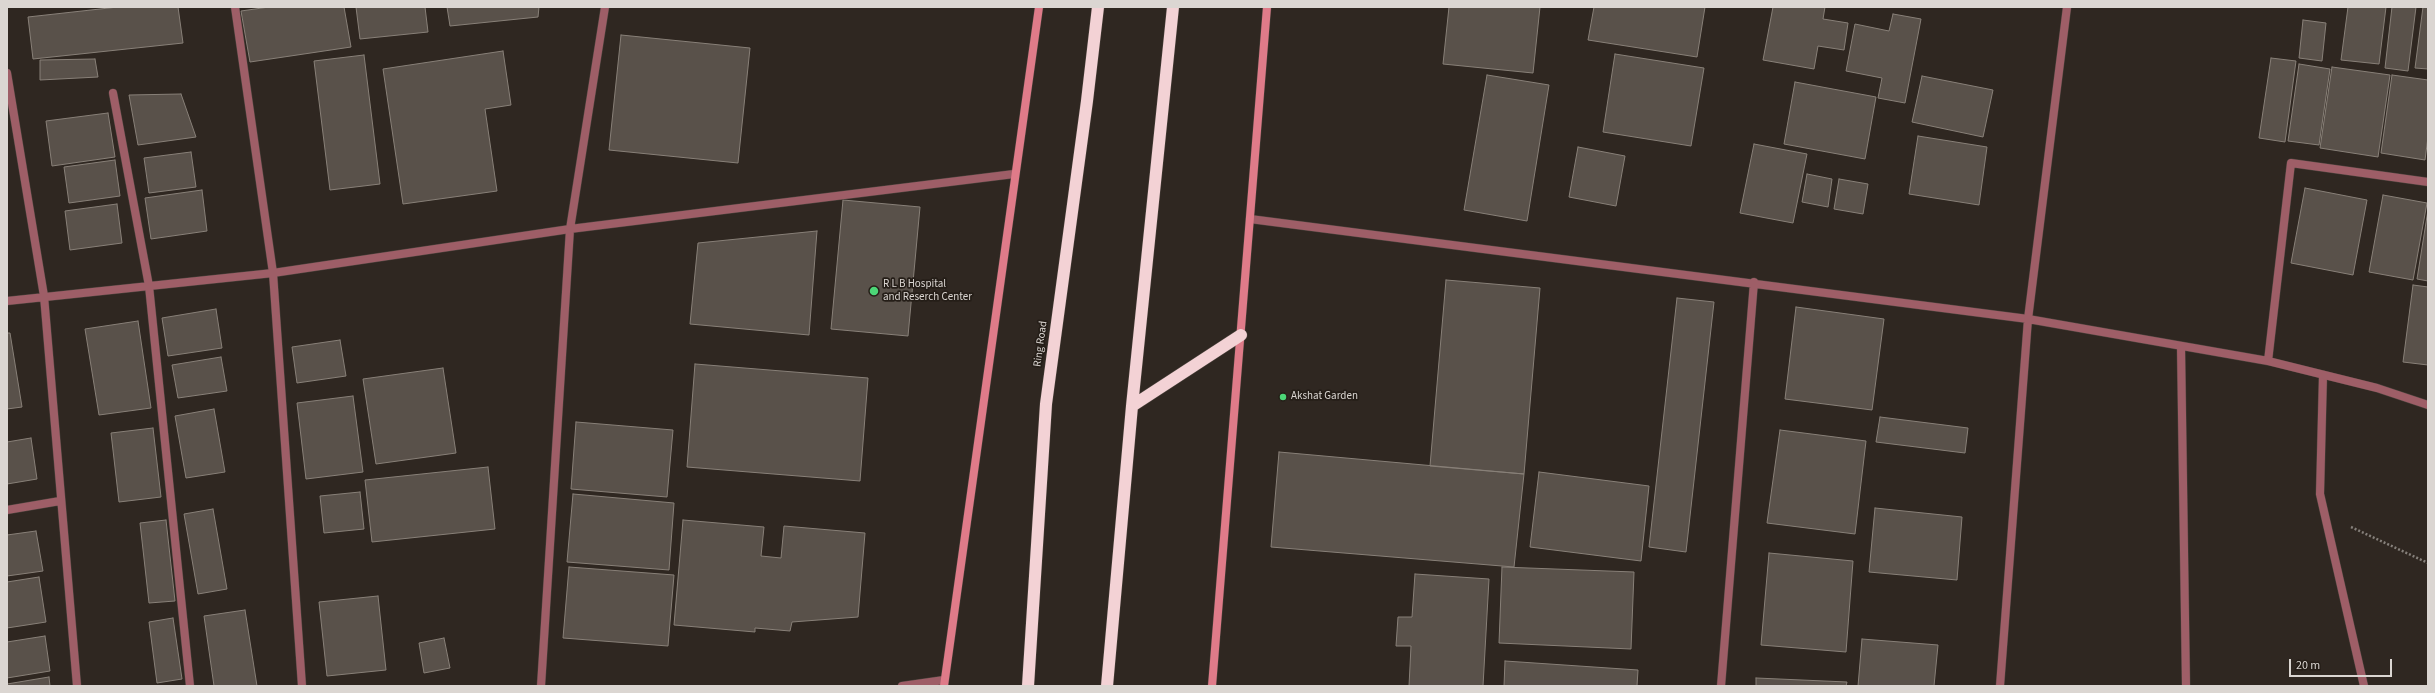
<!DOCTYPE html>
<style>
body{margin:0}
#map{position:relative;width:2435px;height:693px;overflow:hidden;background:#2f2721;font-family:"Source Sans 3",sans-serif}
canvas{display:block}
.frame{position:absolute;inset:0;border:8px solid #dbd6d2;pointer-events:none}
.scale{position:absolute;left:2289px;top:659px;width:103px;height:18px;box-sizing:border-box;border:2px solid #dbd6d2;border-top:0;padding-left:5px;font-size:12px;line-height:14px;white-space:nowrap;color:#dbd6d2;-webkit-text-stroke:3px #251e18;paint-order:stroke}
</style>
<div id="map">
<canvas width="2435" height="693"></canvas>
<div class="frame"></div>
<div class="scale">20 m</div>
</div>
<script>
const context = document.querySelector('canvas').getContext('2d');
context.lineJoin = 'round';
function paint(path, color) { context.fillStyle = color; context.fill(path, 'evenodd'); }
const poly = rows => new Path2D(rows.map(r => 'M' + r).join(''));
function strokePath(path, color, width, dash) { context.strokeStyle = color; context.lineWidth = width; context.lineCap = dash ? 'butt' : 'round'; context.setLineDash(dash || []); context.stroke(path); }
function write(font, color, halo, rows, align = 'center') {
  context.font = font + ' "Source Sans 3",sans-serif'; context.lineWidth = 3.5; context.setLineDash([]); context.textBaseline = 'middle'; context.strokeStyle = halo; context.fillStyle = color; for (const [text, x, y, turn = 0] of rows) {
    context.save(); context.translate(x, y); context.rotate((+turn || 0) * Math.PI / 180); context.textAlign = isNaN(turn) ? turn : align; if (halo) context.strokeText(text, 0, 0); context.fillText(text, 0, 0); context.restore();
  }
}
const building = poly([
 [118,7,178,7,183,43,33,59,28,17,118,7],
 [269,7,344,7,351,47,250,62,241,11,269,7],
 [356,7,425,7,428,32,360,39,356,7],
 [447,7,539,7,538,17,450,26,447,7],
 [1449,7,1540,7,1533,73,1443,64,1449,7],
 [1594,7,1705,7,1697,57,1588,40,1594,7],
 [1773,7,1825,7,1823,19,1848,23,1844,50,1818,46,1814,69,1763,60,1773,7],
 [2348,7,2386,7,2379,64,2341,60,2348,7],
 [2392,7,2416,7,2408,71,2385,68,2392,7],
 [2423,7,2428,7,2428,69,2415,68,2423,7],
 [1893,14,1921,19,1905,103,1878,98,1882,78,1846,71,1855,24,1889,31,1893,14],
 [2303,20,2326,23,2322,61,2299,58,2303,20],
 [621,35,750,48,738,163,609,150,621,35],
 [503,51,511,105,485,109,497,191,403,204,383,69,503,51],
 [1615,54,1704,68,1691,146,1603,132,1615,54],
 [364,55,380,184,330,190,314,61,364,55],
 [2271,58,2296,61,2285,142,2259,138,2271,58],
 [95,59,98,77,40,80,40,60,95,59],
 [2299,64,2330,69,2319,145,2288,141,2299,64],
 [2332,67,2390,75,2378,157,2320,148,2332,67],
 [1487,75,1549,85,1527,221,1464,210,1487,75],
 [2392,75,2428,80,2428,137,2425,160,2381,153,2392,75],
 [1922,76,1993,90,1983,137,1912,122,1922,76],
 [1795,82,1876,97,1865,159,1784,144,1795,82],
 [181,94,196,137,138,145,129,95,181,94],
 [108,113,115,157,52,166,46,121,108,113],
 [1918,136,1987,147,1979,205,1909,194,1918,136],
 [1754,144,1807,154,1793,223,1740,213,1754,144],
 [1578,147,1625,156,1616,206,1569,197,1578,147],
 [191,152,196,187,149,193,144,158,191,152],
 [115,160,120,196,69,203,64,167,115,160],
 [1807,174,1832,179,1828,207,1802,202,1807,174],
 [1839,179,1868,184,1863,214,1834,209,1839,179],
 [2305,188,2367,200,2353,275,2291,263,2305,188],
 [202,190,207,231,151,239,145,198,202,190],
 [2383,195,2427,203,2413,280,2369,272,2383,195],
 [843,200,920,207,908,336,831,329,843,200],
 [117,204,122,243,70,250,65,211,117,204],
 [2428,210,2428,281,2417,279,2428,210],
 [817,231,809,335,690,324,698,243,817,231],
 [1446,280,1540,288,1524,474,1430,466,1446,280],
 [2413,285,2428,287,2428,365,2403,362,2413,285],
 [1677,298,1714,302,1686,552,1649,547,1677,298],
 [1796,307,1884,319,1872,410,1785,399,1796,307],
 [216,309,222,348,168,356,162,318,216,309],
 [138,321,151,408,99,415,85,329,138,321],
 [7,333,10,333,22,407,7,409,7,333],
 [340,340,346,376,297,383,292,347,340,340],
 [221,357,227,391,178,398,172,365,221,357],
 [695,364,868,378,860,481,687,467,695,364],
 [443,368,456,453,376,464,363,379,443,368],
 [353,396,363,472,306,479,297,403,353,396],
 [214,409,225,472,186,478,175,416,214,409],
 [1880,417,1968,428,1965,453,1876,442,1880,417],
 [576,422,673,430,667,497,571,489,576,422],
 [153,428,161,497,119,502,111,433,153,428],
 [1780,430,1866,441,1855,534,1767,523,1780,430],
 [31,438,37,479,7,484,7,442,31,438],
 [1279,452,1524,474,1514,567,1271,547,1279,452],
 [488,467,495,529,372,542,365,480,488,467],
 [1539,472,1649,486,1641,561,1530,547,1539,472],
 [360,492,364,529,324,533,320,496,360,492],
 [573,494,674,503,669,570,567,562,573,494],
 [1875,508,1962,517,1957,580,1869,572,1875,508],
 [213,509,227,589,198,594,184,514,213,509],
 [166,520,175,601,149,603,140,523,166,520],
 [683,520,764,527,761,556,781,558,784,526,865,533,858,617,792,622,790,631,755,628,755,632,674,625,683,520],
 [36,531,43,571,7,576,7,535,36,531],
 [1769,553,1853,561,1846,652,1761,645,1769,553],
 [569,567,674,575,668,646,563,638,569,567],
 [1502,567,1634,572,1631,649,1499,643,1502,567],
 [1415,574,1489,579,1483,686,1409,686,1411,646,1396,646,1398,617,1412,617,1415,574],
 [39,577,46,622,7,628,7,582,39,577],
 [378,596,386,670,327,676,319,602,378,596],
 [245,610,257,686,214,686,204,616,245,610],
 [173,618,182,679,157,683,149,622,173,618],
 [45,636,50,671,7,678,7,642,45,636],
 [444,638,450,668,424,673,419,643,444,638],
 [1862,639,1938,645,1934,686,1858,686,1862,639],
 [1505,661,1638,670,1637,686,1504,686,1505,661],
 [49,677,50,686,7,686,7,684,49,677],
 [1756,678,1847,682,1846,686,1756,686,1756,678]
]);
paint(building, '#59514a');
strokePath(building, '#888078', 1);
const lane = poly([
 [2323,375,2320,494,2364,686]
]);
const street = poly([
 [235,7,273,273,302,686],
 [7,73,44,296,77,686],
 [113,93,149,286,190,686],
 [1250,219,2028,319,2268,361,2377,388,2428,405],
 [7,301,273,273,570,229,1014,174],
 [2181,346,2186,686],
 [2268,361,2291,163,2428,182],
 [7,510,60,501],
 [541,686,570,229,605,7],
 [902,686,944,680],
 [1721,686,1754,282],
 [2000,686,2028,319,2067,7]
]);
const secondary = poly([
 [944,686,1039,7],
 [1212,686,1267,7]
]);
const highway = poly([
 [1132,406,1241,335],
 [1028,686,1046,404,1087,101,1098,7],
 [1107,686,1132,406,1173,7]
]);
strokePath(lane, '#4b433d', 9);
strokePath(street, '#4b433d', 9);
strokePath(secondary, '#4b433d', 9);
strokePath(highway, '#4b433d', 13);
strokePath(poly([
 [2351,527,2428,563]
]), '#86807b', 2.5, [2, 2]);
strokePath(lane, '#9e5e67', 8);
strokePath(street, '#9e5e67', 8);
strokePath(secondary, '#df7b89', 8);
strokePath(highway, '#f3d2d5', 12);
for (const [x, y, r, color] of [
 [874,291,5,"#4cd677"],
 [1283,397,4,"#4cd677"]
]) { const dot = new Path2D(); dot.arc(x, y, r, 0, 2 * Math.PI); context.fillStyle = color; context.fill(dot); strokePath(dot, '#251e18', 1.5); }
write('11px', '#dbd6d2', '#251e18', [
 ["R L B Hospital",883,285],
 ["and Reserch Center",883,298],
 ["Akshat Garden",1291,397]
], 'left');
write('11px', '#dbd6d2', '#251e18', [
 ["Ring Road",1041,344,-82]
]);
</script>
